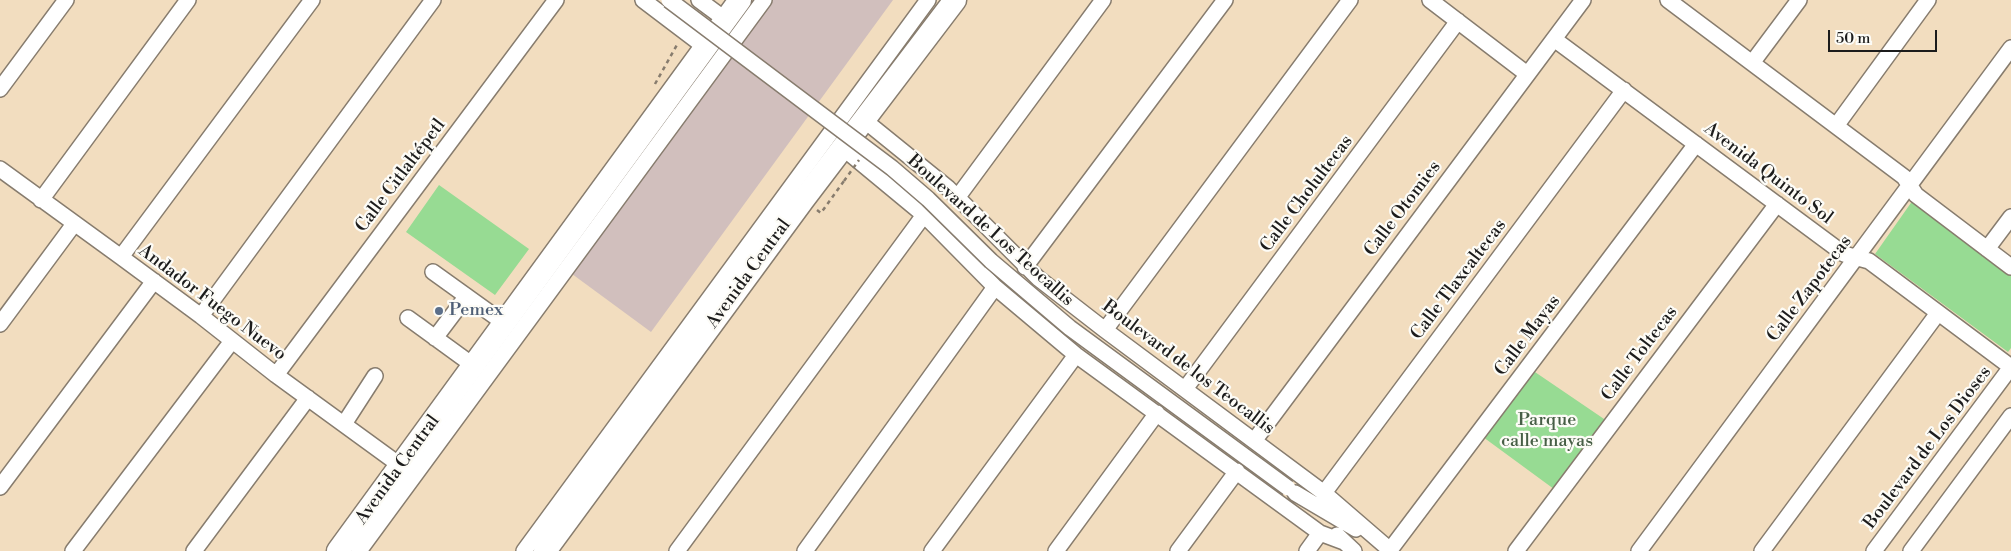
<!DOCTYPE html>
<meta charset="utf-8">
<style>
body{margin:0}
#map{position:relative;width:2011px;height:551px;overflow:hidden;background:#f2ddbf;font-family:"Libre Bodoni",serif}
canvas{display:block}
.scale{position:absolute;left:1828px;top:30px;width:109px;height:22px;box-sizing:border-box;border:2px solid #1c1c1c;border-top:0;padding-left:6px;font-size:15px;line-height:18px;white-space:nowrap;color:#1c1c1c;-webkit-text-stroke:4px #fdfcf7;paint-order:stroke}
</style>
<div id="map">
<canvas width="2011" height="551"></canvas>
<div class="scale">50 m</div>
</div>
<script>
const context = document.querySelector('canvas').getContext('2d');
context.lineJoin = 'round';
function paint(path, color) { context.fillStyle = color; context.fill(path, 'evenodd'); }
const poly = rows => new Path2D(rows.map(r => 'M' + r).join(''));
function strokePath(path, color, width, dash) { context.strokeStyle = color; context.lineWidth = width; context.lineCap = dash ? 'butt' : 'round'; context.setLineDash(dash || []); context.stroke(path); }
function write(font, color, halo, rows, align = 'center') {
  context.font = font + ' "Libre Bodoni",serif'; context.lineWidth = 4.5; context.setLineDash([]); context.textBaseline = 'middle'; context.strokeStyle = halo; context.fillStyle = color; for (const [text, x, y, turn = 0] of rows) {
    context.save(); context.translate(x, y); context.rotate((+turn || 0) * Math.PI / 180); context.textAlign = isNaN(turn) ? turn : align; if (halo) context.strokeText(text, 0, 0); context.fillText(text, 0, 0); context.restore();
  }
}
paint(poly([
 [767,0,893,0,651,332,568,271]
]), '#d1bfbd');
paint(poly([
 [439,185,529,249,495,295,406,232],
 [1913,200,2011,270,2011,348,2008,352,1875,254],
 [1532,370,1607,421,1558,492,1483,437]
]), '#97db93');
const minor = poly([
 [643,0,705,47],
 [699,0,726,20],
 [1430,0,1527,74],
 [1668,0,1904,177,1916,195,2011,267],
 [1554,39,1844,254,1869,261,2011,367],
 [1752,63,1799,0],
 [0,89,66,0],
 [864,120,948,188,1038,278,1105,330,1324,493,1390,550],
 [1836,126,1928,0],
 [843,148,924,215,995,287,1076,355,1320,533,1344,542],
 [0,169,121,257,201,316,276,375,401,466],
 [957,198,1103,0],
 [41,200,188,0],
 [1987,249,2011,217],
 [121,257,312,0],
 [1025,267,1225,0],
 [433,272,504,323],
 [201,316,433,0],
 [408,318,474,366],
 [0,324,74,224],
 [1105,330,1350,0],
 [435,338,466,297],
 [276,375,556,0],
 [1185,389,1458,21],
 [344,424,375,376],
 [1254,441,1583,0],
 [0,487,154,281],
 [1295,493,1356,529],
 [1324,493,1624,90],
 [1337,535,1354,551],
 [1390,550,1696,144],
 [73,551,232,341],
 [194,551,308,398],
 [359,551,764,0],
 [524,551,928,0],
 [677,551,924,215],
 [805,551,995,287],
 [932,551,1076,355],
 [1056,551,1157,413],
 [1178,551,1237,471],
 [1307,551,1320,533],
 [1516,551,1777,204],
 [1639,551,2011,48],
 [1762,551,1938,313],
 [1874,551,2011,367],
 [1911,551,2011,416]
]);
const highway = poly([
 [338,551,740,0],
 [545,551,803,200,955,0]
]);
strokePath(minor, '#877c6e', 18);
strokePath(highway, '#877c6e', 25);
strokePath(poly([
 [655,84,678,43],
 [817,210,821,213,844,181]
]), '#877c6e', 2.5, [4, 4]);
strokePath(minor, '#fff', 15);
strokePath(highway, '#fff', 22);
const minorBridge = poly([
 [669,0,892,168,928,199,991,261,1070,328,1288,488]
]);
strokePath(minorBridge, '#877c6e', 18, []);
strokePath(poly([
 [844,181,859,160]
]), '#877c6e', 2.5, [4, 4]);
strokePath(minorBridge, '#fff', 15);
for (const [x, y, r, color] of [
 [439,311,5,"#5c6f8a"]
]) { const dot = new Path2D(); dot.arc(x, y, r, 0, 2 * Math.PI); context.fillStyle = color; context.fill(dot); strokePath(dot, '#fdfcf7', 2); }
write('18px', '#1c1c1c', '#fdfcf7', [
 ["Avenida Quinto Sol",1768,174,37],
 ["Calle Citlaltépetl",401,176,-53],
 ["Calle Cholultecas",1307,194,-53],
 ["Calle Otomies",1403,209,-53],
 ["Boulevard de Los Teocallis",990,231,42],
 ["Avenida Central",749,274,-54],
 ["Calle Tlaxcaltecas",1459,280,-53],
 ["Calle Zapotecas",1810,289,-53],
 ["Andador Fuego Nuevo",212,303,37],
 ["Calle Mayas",1528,336,-53],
 ["Calle Toltecas",1640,354,-53],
 ["Boulevard de los Teocallis",1188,368,37],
 ["Boulevard de Los Dioses",1928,448,-53],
 ["Avenida Central",398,470,-54]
]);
write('18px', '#4e5e75', '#fdfcf7', [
 ["Pemex",449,311]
], 'left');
write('18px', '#475f46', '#fdfcf7', [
 ["Parque",1547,421],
 ["calle mayas",1547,442]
]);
</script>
